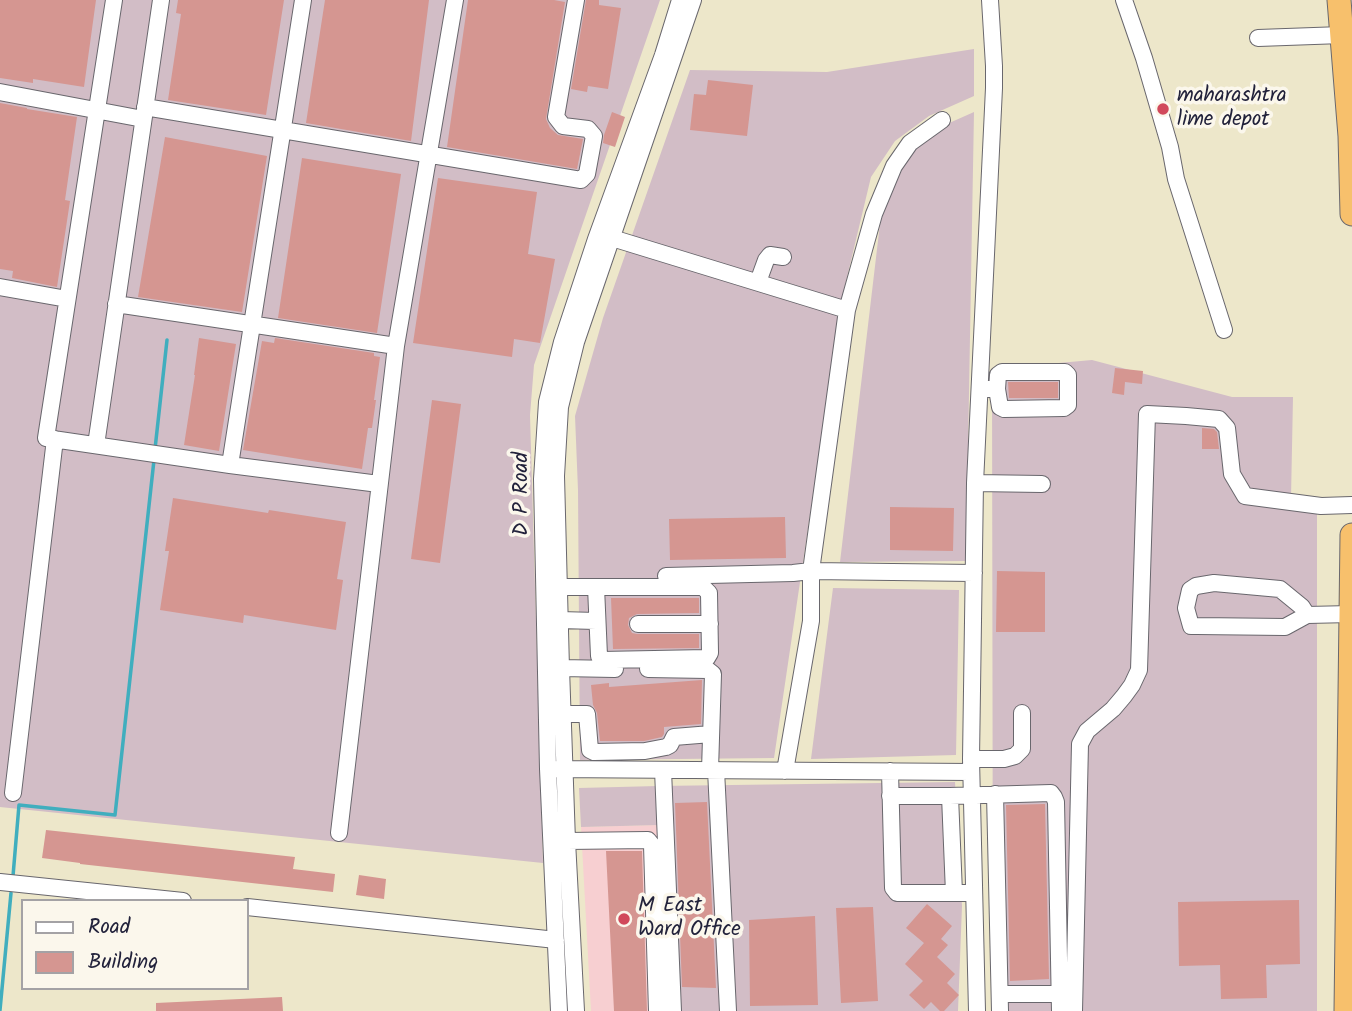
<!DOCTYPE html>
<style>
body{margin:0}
#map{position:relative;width:1352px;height:1011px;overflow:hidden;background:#ede7ca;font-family:Kalam,sans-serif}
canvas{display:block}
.legend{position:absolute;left:21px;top:899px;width:228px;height:91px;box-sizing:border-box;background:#fbf7ec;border:2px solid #a4a2a5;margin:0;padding:9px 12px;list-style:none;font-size:21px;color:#22223b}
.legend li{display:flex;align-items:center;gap:14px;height:35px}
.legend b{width:35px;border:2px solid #a4a2a5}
</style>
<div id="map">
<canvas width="1352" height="1011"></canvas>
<ul class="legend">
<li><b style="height:9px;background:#fff"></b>Road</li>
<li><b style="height:19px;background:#d59691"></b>Building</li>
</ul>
</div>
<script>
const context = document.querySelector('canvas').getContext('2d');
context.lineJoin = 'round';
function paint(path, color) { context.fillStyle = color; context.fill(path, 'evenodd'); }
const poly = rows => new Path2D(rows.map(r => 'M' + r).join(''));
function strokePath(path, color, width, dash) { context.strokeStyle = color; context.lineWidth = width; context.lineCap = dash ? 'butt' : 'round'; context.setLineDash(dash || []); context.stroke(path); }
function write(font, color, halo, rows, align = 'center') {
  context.font = font + ' Kalam,sans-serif'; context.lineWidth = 7; context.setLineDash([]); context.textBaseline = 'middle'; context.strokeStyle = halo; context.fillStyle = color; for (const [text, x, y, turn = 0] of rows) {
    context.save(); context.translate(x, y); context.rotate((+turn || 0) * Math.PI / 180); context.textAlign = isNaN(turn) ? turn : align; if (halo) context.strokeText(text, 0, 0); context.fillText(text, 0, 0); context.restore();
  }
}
paint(poly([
 [659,825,666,1011,591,1011,581,827]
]), '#f7cfd1');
paint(poly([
 [0,0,660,0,534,365,530,415,543,863,0,807],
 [974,49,974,96,929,116,895,141,871,177,842,298,774,758,580,760,578,490,575,416,603,318,690,70,827,72],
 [974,112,966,561,840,562,884,190,903,157,938,128],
 [1092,360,1232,397,1293,397,1291,498,1317,499,1317,1011,993,1011,992,369],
 [833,588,959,590,956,755,811,759],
 [955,782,962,906,958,1011,666,1011,659,825,581,827,579,788,658,786]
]), '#d2bdc6');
strokePath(poly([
 [155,449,167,340],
 [13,876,19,805,115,815,154,460],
 [0,1010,11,893]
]), '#40aebe', 3.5);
paint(poly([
 [0,0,96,0,84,87,33,79,33,83,0,78],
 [178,0,284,0,266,115,168,100,181,14,176,13],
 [325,0,429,0,411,141,306,123],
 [468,0,554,0,565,2,546,119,550,128,558,135,583,139,577,169,447,147],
 [586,0,599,0,599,5,621,8,608,89,588,86,587,92,571,89],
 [708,80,753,85,747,136,690,130,694,94,706,95],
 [0,103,27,108,27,109,77,117,65,200,70,201,57,287,12,278,13,271,0,269],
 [612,112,625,117,615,147,603,143,604,135],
 [165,137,267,156,242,312,138,297],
 [302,158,401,174,377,333,278,318],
 [438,178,537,192,528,254,555,259,540,343,514,339,512,357,413,343],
 [199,338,236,344,219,451,184,445,195,375,194,375],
 [275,338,374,353,374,356,380,357,374,400,376,400,372,428,368,428,362,469,243,450,262,341,274,343],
 [1115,368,1143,371,1142,384,1125,382,1124,395,1112,393],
 [1008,382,1058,382,1058,398,1009,398],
 [432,400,461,404,440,563,411,559],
 [1202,428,1214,429,1217,432,1219,449,1202,449],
 [173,498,268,513,269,510,346,522,337,579,343,580,336,630,244,615,243,623,160,610,169,551,165,551],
 [890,507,954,508,953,551,890,550],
 [785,517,786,558,670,560,669,519],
 [997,571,1045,572,1045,632,996,632],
 [611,598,699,598,699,613,637,614,629,618,628,625,632,633,637,634,699,634,699,648,613,649],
 [702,680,701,724,664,727,664,734,662,737,644,741,600,741,597,713,593,705,591,685,609,683,609,687],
 [707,802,716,988,682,987,675,803],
 [1045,804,1049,979,1010,981,1006,805],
 [46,830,295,857,293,869,335,874,333,892,80,864,80,863,42,858],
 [606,851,642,851,647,1011,614,1011],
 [359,875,386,879,384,899,356,895],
 [1299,900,1300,964,1266,965,1267,998,1221,999,1220,965,1179,966,1178,902],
 [927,904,952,926,941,939,948,945,937,957,955,974,947,983,959,995,944,1011,940,1011,931,1002,924,1009,909,995,923,981,905,964,924,943,906,928],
 [873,907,878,1001,841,1003,836,908],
 [815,916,818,1005,750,1006,749,920],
 [282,997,283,1011,156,1011,156,1003]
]), '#d59691');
const minor = poly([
 [114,0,46,438,230,465,379,484],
 [1124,0,1144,58,1170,147,1176,179,1224,330],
 [1258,38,1342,35],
 [0,92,143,119],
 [145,107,581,180,587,174,594,136,588,129,563,126,556,117,576,0],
 [612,238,847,310],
 [758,282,766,260,770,255,783,257],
 [0,287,67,299],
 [116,304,396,346],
 [980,389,997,389,998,375,1002,372,1065,372,1068,375,1068,405,1064,408,1004,409,1000,407,997,389],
 [96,445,161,0],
 [230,465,303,0],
 [975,483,1042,484],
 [666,576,793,573,811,571,974,573],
 [559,587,703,587,709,593,710,653,707,658,602,660,599,656,596,587],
 [1307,615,1302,607,1280,589,1214,583,1196,586,1190,590,1186,608,1191,626,1197,626,1285,627,1307,615,1351,614],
 [560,620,596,621],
 [638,624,710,624],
 [561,668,615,669],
 [648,669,708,670,713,674,710,770],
 [562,714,587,714,590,750,594,752,645,751,666,747,670,745,674,737,711,734],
 [971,759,1004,759,1015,756,1022,749,1022,713],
 [554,769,971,772],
 [663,770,673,1011],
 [716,770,728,1011],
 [785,771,811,621,811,571,847,310,874,214,894,166,910,143,942,120],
 [890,771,893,888,897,893,974,893],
 [13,793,55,439],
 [995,794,1000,1011],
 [890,796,950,796,954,893],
 [950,796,1051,793,1054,797,1056,802,1060,1011],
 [339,833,396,346,455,0],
 [567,841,648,840,652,845,657,1011],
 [0,882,183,901],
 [247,907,556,940],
 [1000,994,1060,994],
 [559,1011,548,769,542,479,547,402,562,342,596,239,663,55,680,0],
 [576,1011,567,841,561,668,556,476,560,407,576,342,693,0],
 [977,1011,971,759,975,483,994,88,994,66,990,0],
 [1074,1011,1080,744,1087,731,1113,709,1124,696,1132,685,1139,670,1147,414,1186,416,1219,419,1227,428,1232,474,1245,496,1321,506,1352,505]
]);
const highway = poly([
 [1339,0,1350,136,1352,214],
 [1346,1011,1352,535]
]);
strokePath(minor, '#69676d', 18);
strokePath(highway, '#69676d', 25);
strokePath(minor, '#fff', 16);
strokePath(highway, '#f7c06c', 23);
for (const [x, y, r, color] of [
 [1163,109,7,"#d1495b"],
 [624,919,7,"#d1495b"]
]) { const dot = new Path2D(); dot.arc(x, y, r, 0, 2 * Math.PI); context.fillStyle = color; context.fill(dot); strokePath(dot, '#fbf7ec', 2.5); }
write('21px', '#22223b', '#fbf7ec', [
 ["maharashtra",1177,97],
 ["lime depot",1177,121],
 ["M East",638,907],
 ["Ward Office",638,931]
], 'left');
write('21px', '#22223b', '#fbf7ec', [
 ["D P Road",523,494,-90]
]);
</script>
